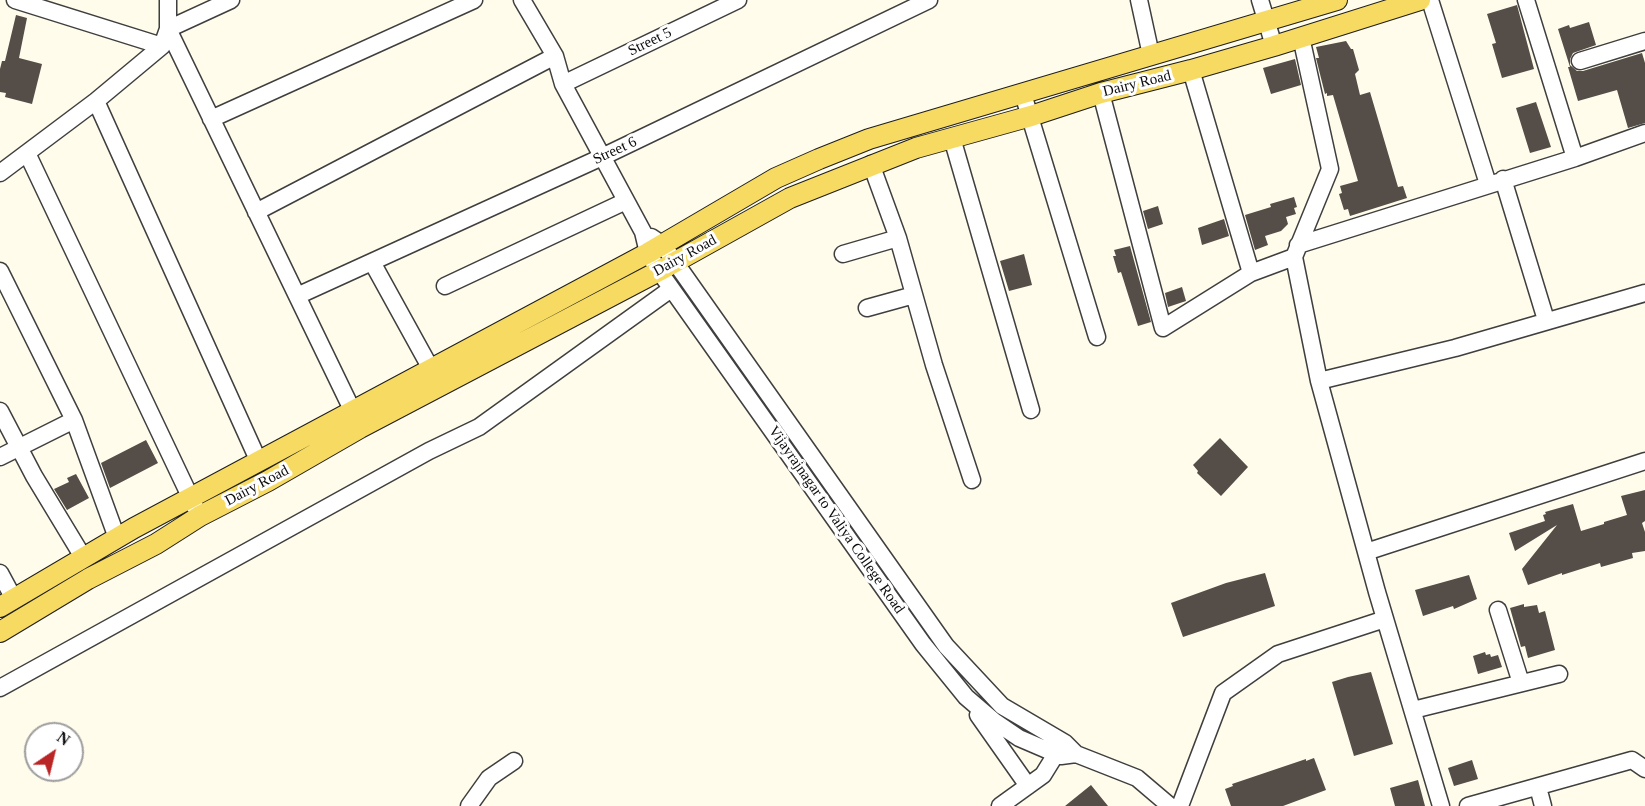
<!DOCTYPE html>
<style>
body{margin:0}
#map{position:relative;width:1645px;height:806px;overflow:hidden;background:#fffceb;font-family:"Times New Roman",serif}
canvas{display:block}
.north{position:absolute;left:24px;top:722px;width:60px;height:60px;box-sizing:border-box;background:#fff;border:2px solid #9e9e9e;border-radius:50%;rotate:35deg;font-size:16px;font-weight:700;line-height:24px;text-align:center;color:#0c0c0c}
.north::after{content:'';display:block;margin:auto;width:21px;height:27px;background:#ba2526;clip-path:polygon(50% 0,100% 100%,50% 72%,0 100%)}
</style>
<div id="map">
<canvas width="1645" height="806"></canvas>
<div class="north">N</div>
</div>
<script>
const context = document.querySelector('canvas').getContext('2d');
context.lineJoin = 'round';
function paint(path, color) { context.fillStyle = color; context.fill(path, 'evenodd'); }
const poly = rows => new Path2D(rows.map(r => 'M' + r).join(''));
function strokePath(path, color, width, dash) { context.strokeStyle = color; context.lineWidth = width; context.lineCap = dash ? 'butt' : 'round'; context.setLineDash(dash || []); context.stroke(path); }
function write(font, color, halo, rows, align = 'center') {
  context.font = font + ' "Times New Roman",serif'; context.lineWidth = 6; context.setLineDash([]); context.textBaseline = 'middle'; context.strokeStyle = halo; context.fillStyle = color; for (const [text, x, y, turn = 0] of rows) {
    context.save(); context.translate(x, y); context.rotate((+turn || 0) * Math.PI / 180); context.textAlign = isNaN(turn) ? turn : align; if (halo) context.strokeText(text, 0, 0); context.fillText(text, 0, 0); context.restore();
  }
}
paint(poly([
 [1517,5,1534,69,1502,78,1492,44,1496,43,1487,14],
 [16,15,27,18,19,58,42,64,32,104,5,97,6,93,0,92,0,69,2,61,5,61],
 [1589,22,1596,45,1573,53,1570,59,1570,65,1577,71,1583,71,1642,53,1645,63,1645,123,1628,128,1617,90,1578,101,1568,67,1570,67,1558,29,1569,25,1570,28],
 [1346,41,1351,49,1353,49,1359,70,1355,74,1360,95,1370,92,1398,187,1403,186,1407,198,1350,216,1348,209,1344,210,1339,194,1342,193,1340,186,1358,181,1333,95,1327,96,1327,93,1325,94,1316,58,1319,58,1316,47],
 [1295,59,1301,85,1271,94,1263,68],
 [1536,102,1551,147,1530,153,1516,108],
 [1294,197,1297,207,1294,208,1296,214,1286,217,1288,224,1281,231,1265,236,1268,245,1255,250,1245,215,1271,207,1270,204],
 [1158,206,1163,224,1148,229,1143,211],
 [1224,219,1229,236,1202,245,1198,228],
 [1130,246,1151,322,1138,326,1121,272,1118,273,1113,256,1116,256,1114,250],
 [1024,254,1032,285,1009,291,1000,261],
 [1182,287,1186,301,1168,307,1165,293],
 [1220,438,1248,467,1221,496,1197,473,1198,471,1193,465],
 [146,440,158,463,110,488,101,463],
 [76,474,89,498,67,510,54,489,69,482,67,478],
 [1645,490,1645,521,1642,523,1645,532,1645,551,1632,553,1633,558,1601,567,1600,563,1562,575,1562,573,1528,585,1522,569,1557,525,1515,551,1509,533,1545,521,1543,515,1546,514,1545,512,1573,504,1581,531,1604,524,1604,522,1627,515,1621,496],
 [1265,573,1275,606,1183,637,1171,603,1226,583],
 [1469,575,1477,599,1454,609,1453,606,1423,616,1415,590],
 [1524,604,1524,607,1537,605,1539,613,1545,611,1555,650,1528,658,1525,646,1521,647,1510,608],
 [1485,652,1486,655,1490,654,1491,657,1498,655,1502,667,1478,674,1473,656],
 [1371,672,1393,744,1354,756,1332,682,1348,677],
 [1314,758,1326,790,1283,806,1231,806,1225,789,1233,786,1232,784,1306,759,1306,761],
 [1472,760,1478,779,1454,786,1448,768],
 [1418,780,1425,806,1395,806,1390,788],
 [1091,785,1108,806,1065,806]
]), '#544d48');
const minor = poly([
 [15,0,162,46],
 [168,0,168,29,358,422],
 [522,0,555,56,563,84,643,232,648,253,659,271,923,644,966,697,994,721,1019,738,1061,756,1076,754],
 [1139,0,1151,55],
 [1260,0,1274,46],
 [1430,0,1488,184],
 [1526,0,1575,158],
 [1301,37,1330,169,1294,257,1319,381,1377,592,1441,806],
 [1580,61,1645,41],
 [1191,70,1251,273],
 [563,84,738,0],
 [1101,93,1163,328,1251,273,1294,257],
 [1023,94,1097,337],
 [96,101,259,462],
 [211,119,474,0],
 [952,138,1031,410],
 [27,153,195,507],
 [871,164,898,238,934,365,972,480],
 [0,173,96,101,162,46,168,29,231,0],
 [1503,179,1546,320],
 [256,212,555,56],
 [651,237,663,245,946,646,1002,706,1065,743,1076,754,1137,778,1170,806],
 [1298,245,1575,158,1645,133],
 [843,254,898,238],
 [372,262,431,369],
 [0,271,74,420,117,538],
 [445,286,626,201],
 [297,296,602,157,929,0],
 [867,308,914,295],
 [1319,381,1455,348,1645,293],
 [0,411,34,476,83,557],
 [0,457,74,420],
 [1366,552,1645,461],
 [0,573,14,599],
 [1498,610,1521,683],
 [0,688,429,451,479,427,671,289],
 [1413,710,1559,674],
 [978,715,1028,786],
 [1538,787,1543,806],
 [469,806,489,778,514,761],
 [1000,806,1043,775,1056,754],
 [1180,806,1223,693,1278,654,1385,619],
 [1468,806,1632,760,1645,769]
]);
const major = poly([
 [0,607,134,528,648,253,776,178,819,159,869,139,1337,0],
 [0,632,88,579,156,544,200,516,268,481,360,428,659,271,790,198,916,148,1031,116,1101,93,1191,70,1274,46,1420,0]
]);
strokePath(minor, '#3f3f3f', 19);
strokePath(major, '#1d1d1d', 22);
strokePath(minor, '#fff', 16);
strokePath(major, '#f7da62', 20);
write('15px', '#0c0c0c', '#fff', [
 ["Street 5",650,42,-26],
 ["Dairy Road",1137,84,-14],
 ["Street 6",615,151,-25],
 ["Dairy Road",685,256,-29],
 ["Dairy Road",257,486,-28],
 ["Vijayrajnagar to Valiya College Road",836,520,55]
]);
</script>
